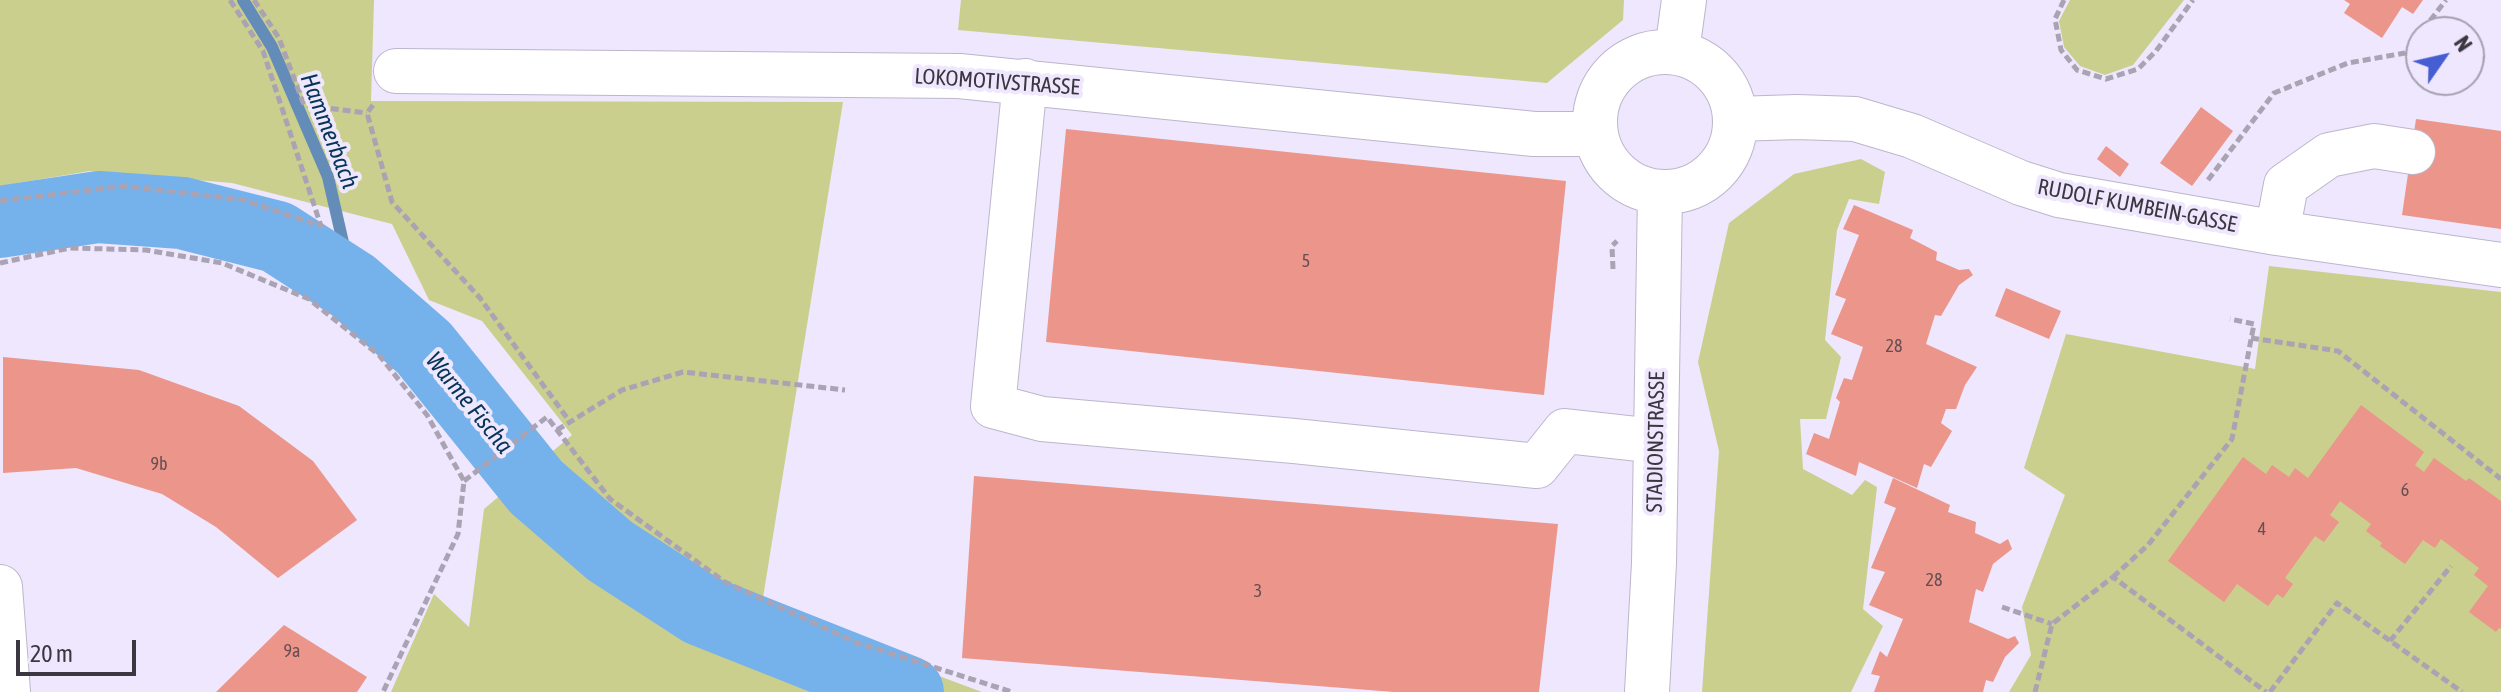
<!DOCTYPE html>
<style>
body{margin:0}
#map{position:relative;width:2501px;height:692px;overflow:hidden;background:#eee7fd;font-family:"Asap Condensed",sans-serif}
canvas{display:block}
.north{position:absolute;left:2405px;top:16px;width:80px;height:80px;box-sizing:border-box;background:#eee7fd;border:2px solid #a6a1b1;border-radius:50%;rotate:56deg;font-size:22px;font-weight:700;line-height:32px;text-align:center;color:#3a3740}
.north::after{content:'';display:block;margin:auto;width:28px;height:36px;background:#465ed2;clip-path:polygon(50% 0,100% 100%,50% 72%,0 100%)}
.scale{position:absolute;left:16px;top:640px;width:120px;height:36px;box-sizing:border-box;border:4px solid #3a3740;border-top:0;padding-left:10px;font-size:24px;line-height:28px;white-space:nowrap;color:#3a3740;-webkit-text-stroke:6px #eee7fd;paint-order:stroke}
</style>
<div id="map">
<canvas width="2501" height="692"></canvas>
<div class="north">N</div>
<div class="scale">20 m</div>
</div>
<script>
const context = document.querySelector('canvas').getContext('2d');
context.lineJoin = 'round';
function paint(path, color) { context.fillStyle = color; context.fill(path, 'evenodd'); }
const poly = rows => new Path2D(rows.map(r => 'M' + r).join(''));
function strokePath(path, color, width, dash) { context.strokeStyle = color; context.lineWidth = width; context.lineCap = dash ? 'butt' : 'round'; context.setLineDash(dash || []); context.stroke(path); }
function write(font, color, halo, rows, align = 'center') {
  context.font = font + ' "Asap Condensed",sans-serif'; context.lineWidth = 8; context.setLineDash([]); context.textBaseline = 'middle'; context.strokeStyle = halo; context.fillStyle = color; for (const [text, x, y, turn = 0] of rows) {
    context.save(); context.translate(x, y); context.rotate((+turn || 0) * Math.PI / 180); context.textAlign = isNaN(turn) ? turn : align; if (halo) context.strokeText(text, 0, 0); context.fillText(text, 0, 0); context.restore();
  }
}
paint(poly([
 [0,0,374,0,371,101,843,102,761,610,982,692,391,692,434,594,469,627,484,509,572,435,482,321,429,300,392,224,232,183,90,171,0,186],
 [961,0,1624,0,1623,20,1547,83,958,30],
 [2070,0,2184,0,2133,65,2105,75,2080,66,2064,47,2059,21],
 [1861,159,1885,172,1879,204,1849,199,1837,230,1825,340,1841,357,1826,419,1800,419,1803,469,1852,495,1865,480,1877,487,1863,609,1883,626,1851,692,1702,692,1719,451,1698,362,1729,223,1794,174],
 [2269,266,2501,292,2501,692,2009,692,2031,655,2022,607,2065,495,2024,468,2066,334,2255,369]
]), '#cacf8d');
strokePath(poly([
 [243,0,272,47,328,177,353,286]
]), '#638cb8', 12);
strokePath(poly([
 [0,222,98,207,182,213,277,237,353,286,424,348,536,487,610,551,701,610,908,692]
]), '#75b1eb', 72);
paint(poly([
 [2344,0,2423,0,2413,14,2402,7,2382,38,2344,13,2350,4],
 [2201,107,2233,131,2192,186,2160,163],
 [2416,119,2501,131,2501,229,2402,215],
 [1066,129,1566,181,1544,395,1046,342],
 [2106,146,2129,164,2120,177,2097,159],
 [1854,205,1913,230,1910,238,1937,252,1936,260,1959,270,1969,269,1973,275,1959,285,1941,316,1935,315,1926,344,1977,367,1965,385,1956,409,1946,409,1941,423,1952,431,1931,467,1924,464,1917,488,1859,462,1856,476,1806,454,1814,433,1829,439,1840,402,1836,398,1844,378,1852,380,1863,347,1831,334,1846,299,1835,295,1859,235,1843,229],
 [2006,288,2061,311,2049,339,1995,316],
 [3,357,139,370,239,406,313,461,357,520,278,578,216,527,162,494,76,468,3,473],
 [2361,405,2424,452,2415,465,2424,472,2434,458,2466,481,2469,478,2501,501,2501,629,2499,628,2496,632,2469,612,2488,586,2474,575,2479,568,2441,539,2435,548,2423,540,2405,564,2380,546,2382,543,2366,531,2371,524,2340,501,2330,515,2339,522,2324,542,2315,536,2285,578,2293,584,2283,598,2277,594,2268,606,2237,584,2224,602,2168,561,2243,457,2266,474,2272,465,2289,477,2295,468,2308,478],
 [974,476,1558,524,1539,692,1394,692,962,658],
 [1893,478,1950,505,1948,512,1976,522,1975,533,2000,544,2008,539,2012,549,1993,564,1983,592,1976,589,1969,622,2008,639,2015,636,2019,643,2005,657,1993,682,1986,680,1983,692,1874,692,1880,676,1871,674,1880,651,1887,657,1903,619,1869,605,1885,572,1871,568,1896,508,1884,503],
 [284,625,367,677,357,692,216,692]
]), '#eb958b');
const minor = poly([
 [1677,51,1684,0],
 '1595 122a70 70 0 1 1 140 0a70 70 0 1 1-140 0Z',
 [396,71,959,76,1534,134,1595,134],
 [1025,81,993,406,1042,419,1294,441,1537,466,1565,431,1656,441],
 [1736,119,1797,117,1855,119,1912,136,2021,183,2059,195,2277,233,2501,265],
 [2277,233,2286,185,2329,155,2374,146,2413,152],
 [0,587,8,692],
 [1647,692,1654,563,1660,192]
]);
strokePath(minor, '#bdb6cb', 46);
strokePath(poly([
 [254,0,279,38,304,105,367,113],
 [2064,0,2055,19,2061,50,2077,70,2106,79,2138,69,2156,51,2193,0],
 [373,105,367,113,392,202,480,298,570,422],
 [2208,180,2274,93,2348,63,2405,53,2446,0],
 [0,201,124,186,244,200,321,226,263,51,230,0],
 [0,263,70,248,146,250,222,263,309,299,379,355,427,415,464,481,458,534,383,692],
 [1613,269,1612,246,1617,241],
 [2251,338,2338,351,2501,479],
 [557,430,622,390,683,372,845,390],
 [464,481,547,417,610,499,725,582,855,642,1012,692],
 [2113,577,2148,545,2232,439,2254,324,2230,319],
 [2002,607,2052,624],
 [2390,641,2451,566],
 [2035,692,2052,624,2113,577,2266,692],
 [2270,692,2337,603,2462,692]
]), '#a9a3b4', 5, [8, 4]);
strokePath(minor, '#fff', 44);
write('18px', '#664e53', null, [
 ["5",1306,261],
 ["28",1894,346],
 ["9b",159,464],
 ["6",2405,490],
 ["4",2262,529],
 ["28",1934,580],
 ["3",1258,591],
 ["9a",292,651]
]);
write('22px', '#3a3740', '#eee7fd', [
 ["LOKOMOTIVSTRASSE",997,82,4],
 ["RUDOLF KUMBEIN-GASSE",2137,206,11],
 ["STADIONSTRASSE",1656,442,-89]
]);
write('italic 24px', '#063459', '#eee7fd', [
 ["Hammerbach",329,131,69],
 ["Warme Fischa",469,403,51]
]);
</script>
